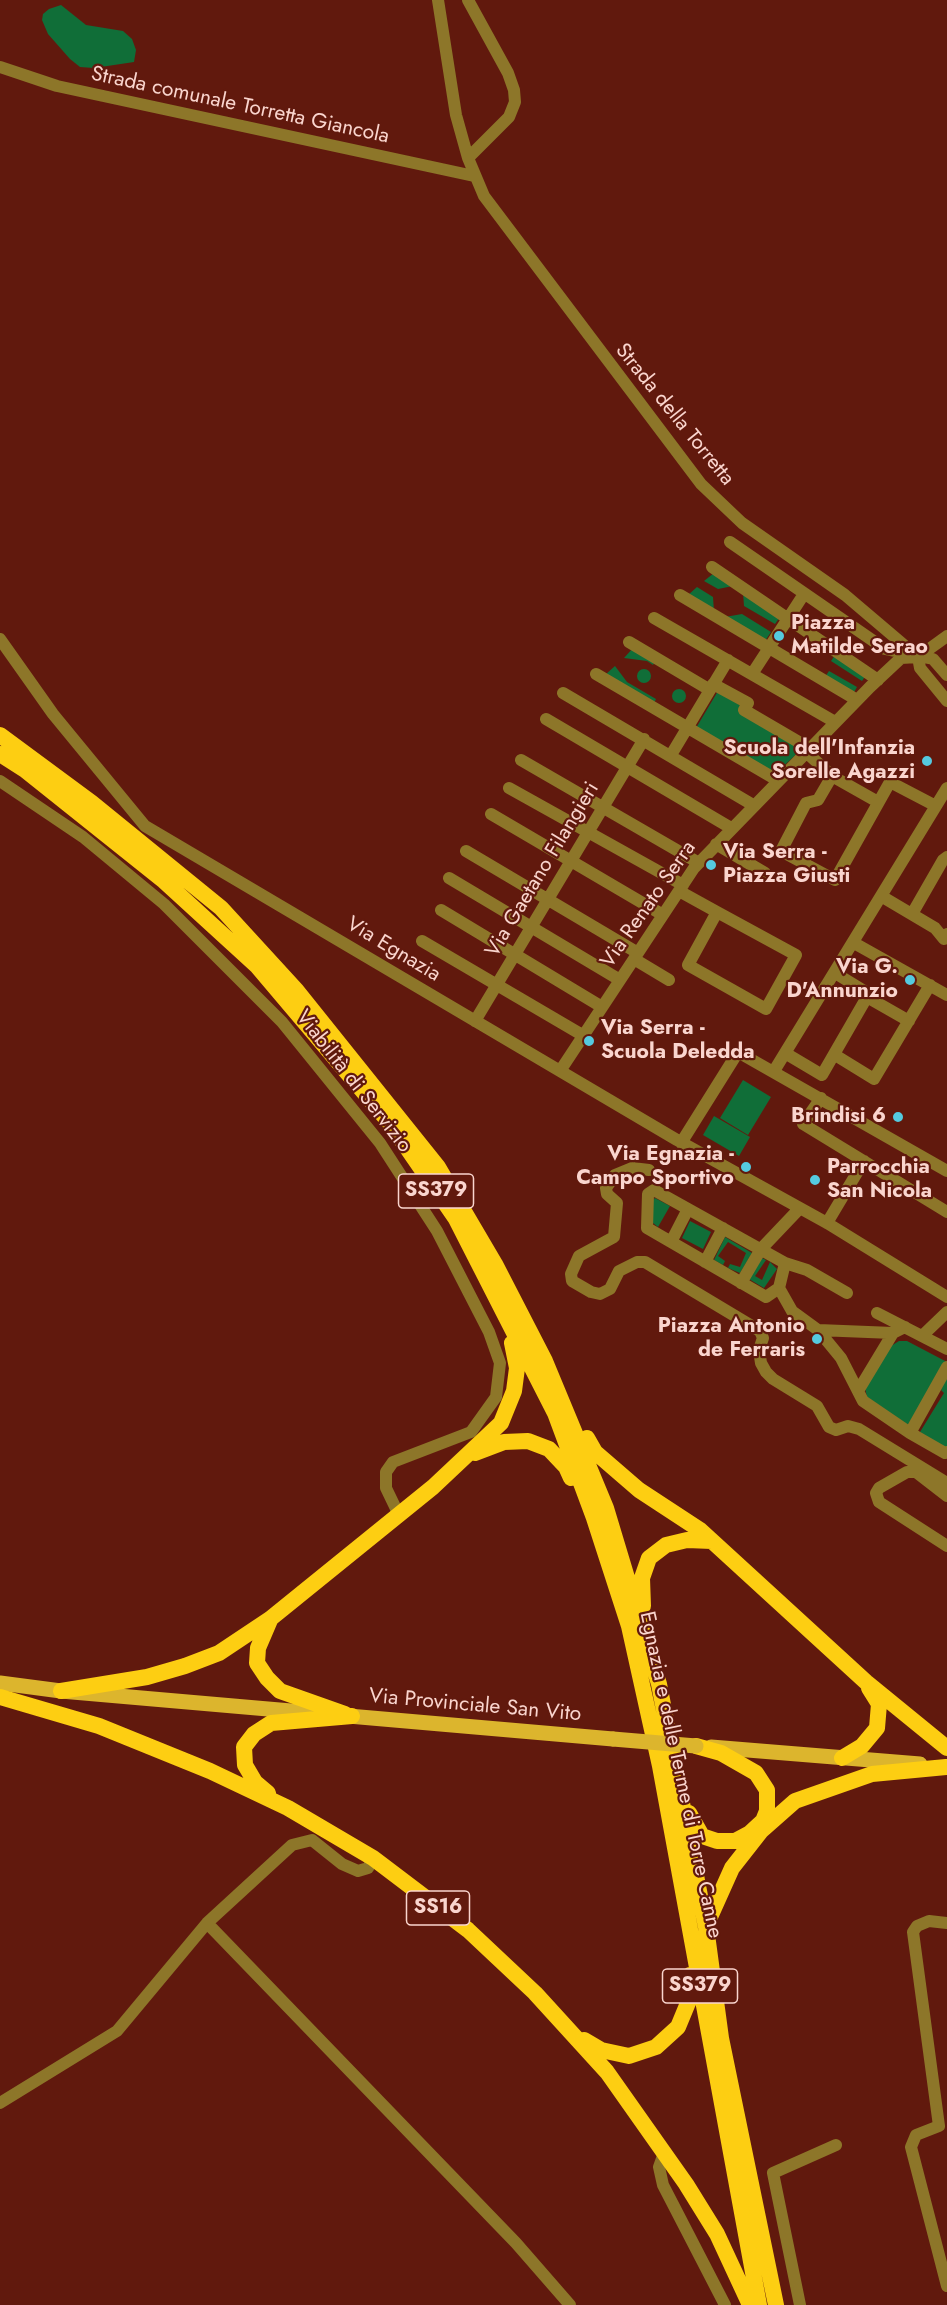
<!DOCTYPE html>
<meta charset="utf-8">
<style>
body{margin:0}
canvas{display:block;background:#61190d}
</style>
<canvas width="947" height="2305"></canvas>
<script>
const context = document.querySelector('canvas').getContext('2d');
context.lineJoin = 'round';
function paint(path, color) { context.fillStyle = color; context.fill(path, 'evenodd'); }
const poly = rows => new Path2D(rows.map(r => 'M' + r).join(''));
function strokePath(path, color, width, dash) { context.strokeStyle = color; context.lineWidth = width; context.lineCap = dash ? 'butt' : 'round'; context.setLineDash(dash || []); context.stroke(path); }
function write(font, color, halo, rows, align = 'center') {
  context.font = font + ' Jost,sans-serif'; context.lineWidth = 4.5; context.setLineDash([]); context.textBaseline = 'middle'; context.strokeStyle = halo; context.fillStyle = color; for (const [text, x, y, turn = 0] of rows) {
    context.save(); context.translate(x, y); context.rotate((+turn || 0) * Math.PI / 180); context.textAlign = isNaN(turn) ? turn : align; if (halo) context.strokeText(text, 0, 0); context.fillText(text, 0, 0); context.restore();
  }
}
paint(poly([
 [61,5,86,25,123,31,132,39,136,50,134,62,94,68,80,67,70,59,48,34,42,20,43,14,49,9],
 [714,573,733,586,718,589,704,581],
 [697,587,713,597,714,612,687,596],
 [743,592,780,617,775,624,744,606],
 [742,614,771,632,765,641,725,617],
 [633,648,655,661,653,665,647,661,624,658],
 [835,655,866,675,862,681,831,661],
 [615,666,627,682,656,699,654,703,605,675],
 '637 676a7 7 0 1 1 14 0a7 7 0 1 1-14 0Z',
 [829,671,857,687,853,694,825,677],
 '672 696a7 7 0 1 1 14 0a7 7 0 1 1-14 0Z',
 [718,691,804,747,774,775,696,728],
 [743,1080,771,1097,748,1135,720,1118],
 [714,1116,750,1137,739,1156,703,1135],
 [655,1198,670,1206,658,1227,653,1223,652,1201],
 [690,1221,711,1232,703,1249,682,1238],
 [725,1237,752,1253,740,1273,728,1268,730,1264,740,1267,746,1253,728,1242,718,1256,725,1261,723,1265,714,1260],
 [762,1258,766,1260,755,1276,762,1280,770,1262,777,1269,764,1288,749,1279],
 [899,1341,907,1341,947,1362,908,1425,867,1397,865,1388,891,1346],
 [947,1376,947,1447,943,1448,920,1432,944,1393,941,1390]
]), '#106e38');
strokePath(poly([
 [438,0,456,115,468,158,484,196,701,484,742,523,845,595,918,657,920,668,947,701],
 [0,67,57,86,474,176],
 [468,158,509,117,515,102,514,90,508,73,468,0],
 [730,542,885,649,933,659,947,675],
 [712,567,878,680],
 [680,595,857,700],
 [654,618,835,722],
 [0,639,53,714,145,826,677,1140,827,1223,947,1297],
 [629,642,710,690],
 [918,657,947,636],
 [596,674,777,780],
 [752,674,804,594],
 [713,684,748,703,744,710,809,748],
 [563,693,753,805],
 [546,719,731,828],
 [806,752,832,776],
 [671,755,728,660],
 [521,760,699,863],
 [0,781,83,837,164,904,282,1022,380,1143,437,1231,489,1332,500,1363,496,1397,471,1432,393,1462,386,1472,386,1488,399,1515],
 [509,788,683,885],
 [878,802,832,776,818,800,806,803,781,851,835,880,890,782,934,805],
 [491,814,663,915],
 [716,844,765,873],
 [466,851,638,953],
 [449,878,620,980],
 [679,891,717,912,796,955,766,1009,688,965,717,912],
 [881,896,935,928,944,939,947,934],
 [441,910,602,1007],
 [912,914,943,860,947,857],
 [422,941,584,1036],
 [854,943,947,995],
 [634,959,669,980],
 [835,973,866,992,867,997],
 [475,1021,644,739],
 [785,1053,822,1075,867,997,909,1021],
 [835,1055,874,1079,930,985],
 [560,1071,694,868,870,687,901,658,918,657],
 [774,1071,947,788],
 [821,1098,803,1124,947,1212],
 [681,1143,738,1052,947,1171],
 [649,1170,632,1168,615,1175,606,1188,607,1194,617,1203,614,1237,579,1256,571,1274,572,1281,591,1292,600,1294,610,1289,619,1271,637,1262,645,1262,760,1331,763,1338,759,1350,761,1363,766,1372,773,1379,817,1406,829,1427,836,1430,848,1426,859,1429,947,1483],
 [654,1190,785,1263,779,1288,766,1297,647,1228,648,1194,654,1190],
 [827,1223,864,1161],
 [671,1242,688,1209],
 [705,1262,723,1228],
 [785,1263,807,1270,847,1293],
 [741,1283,761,1249,800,1208],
 [779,1288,792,1311,818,1330,893,1333,905,1327],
 [877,1313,947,1349],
 [818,1330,841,1358,863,1401,910,1433,945,1453,947,1452],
 [922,1336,947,1312],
 [858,1391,893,1333],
 [910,1433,947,1367],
 [947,1496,916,1472,907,1472,879,1488,876,1493,879,1502,947,1546],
 [207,1923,516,2243,570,2305],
 [947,1923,929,1921,917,1926,913,1932,939,2126,916,2135,911,2147,947,2286],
 [0,2103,117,2031,207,1923,292,1845,312,1840,342,1864,358,1871,368,1868,373,1858],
 [664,2153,659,2167,663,2185,725,2305],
 [800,2305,773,2173,836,2145]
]), '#8d7629', 12);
strokePath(poly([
 [0,1683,61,1691,613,1739],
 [711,1747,920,1764]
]), '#dcb52d', 15);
strokePath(poly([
 [0,735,92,803,221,908,297,991,438,1167,495,1264,545,1361,606,1508,659,1684,706,1927,721,2038,776,2305],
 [0,754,25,770,164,881,257,966,389,1122,456,1219,555,1413,594,1518,629,1626,660,1766,759,2305],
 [587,1438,595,1452,639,1490,700,1530,866,1682,947,1748],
 [475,1453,504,1442,528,1441,549,1449,566,1467,571,1478],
 [643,1606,642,1578,649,1558,666,1545,687,1540,712,1541],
 [270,1620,258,1648,257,1663,267,1678,280,1691,345,1714],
 [61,1691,147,1677,185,1666,219,1653,270,1619,433,1487,501,1423,514,1391,517,1368,512,1343],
 [0,1697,99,1726,210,1771,288,1808,373,1858,468,1930,535,1993,607,2072,686,2184,717,2234,750,2305],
 [842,1758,862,1746,877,1728,879,1704,869,1688],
 [268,1793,255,1782,245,1765,244,1747,254,1734,271,1723,352,1716],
 [689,1813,702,1836,717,1841,735,1841,750,1833,763,1821,767,1811,767,1790,756,1773,721,1753,696,1746],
 [706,1926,732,1868,761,1831,795,1801,872,1774,946,1767],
 [584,2040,601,2050,629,2056,656,2047,678,2027,690,1998,690,1975]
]), '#fdce12', 16);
strokePath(poly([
 [613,1739,696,1746]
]), '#dcb52d', 15);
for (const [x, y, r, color] of [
 [779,636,6,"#55cadf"],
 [927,761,6,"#55cadf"],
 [711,865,6,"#55cadf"],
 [910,980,6,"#55cadf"],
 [589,1041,6,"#55cadf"],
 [898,1117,6,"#55cadf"],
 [746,1167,6,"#55cadf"],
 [815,1180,6,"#55cadf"],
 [817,1339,6,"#55cadf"]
]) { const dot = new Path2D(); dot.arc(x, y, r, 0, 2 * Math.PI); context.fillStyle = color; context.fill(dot); strokePath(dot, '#61190d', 2); }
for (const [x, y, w] of [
 [436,1191,75],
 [438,1908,63],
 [700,1986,75]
]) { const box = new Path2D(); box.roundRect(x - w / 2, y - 17, w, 34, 4.5); context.fillStyle = '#61190d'; context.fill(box); strokePath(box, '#fad5ce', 1.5); }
write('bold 20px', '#fad5ce', null, [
 ["SS379",436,1191],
 ["SS16",438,1908],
 ["SS379",700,1986]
]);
write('21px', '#fad5ce', '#61190d', [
 ["Strada comunale Torretta Giancola",240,106,12],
 ["Strada della Torretta",674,415,51],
 ["Via Gaetano Filangieri",543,870,-59],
 ["Via Renato Serra",649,905,-55],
 ["Via Egnazia",393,950,31],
 ["Viabilità di Servizio",353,1082,52],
 ["Via Provinciale San Vito",475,1706,5],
 ["Egnazia e delle Terme di Torre Canne",680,1775,78]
]);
write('bold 21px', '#fad5ce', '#61190d', [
 ["Piazza",791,624,"left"],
 ["Matilde Serao",791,648,"left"],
 ["Scuola dell'Infanzia",915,749],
 ["Sorelle Agazzi",915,773],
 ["Via Serra -",723,853,"left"],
 ["Piazza Giusti",723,877,"left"],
 ["Via G.",898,968],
 ["D'Annunzio",898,992],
 ["Via Serra -",601,1029,"left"],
 ["Scuola Deledda",601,1053,"left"],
 ["Brindisi 6",886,1117],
 ["Via Egnazia -",734,1155],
 ["Campo Sportivo",734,1179],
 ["Parrocchia",827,1168,"left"],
 ["San Nicola",827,1192,"left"],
 ["Piazza Antonio",805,1327],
 ["de Ferraris",805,1351]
], 'right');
</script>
